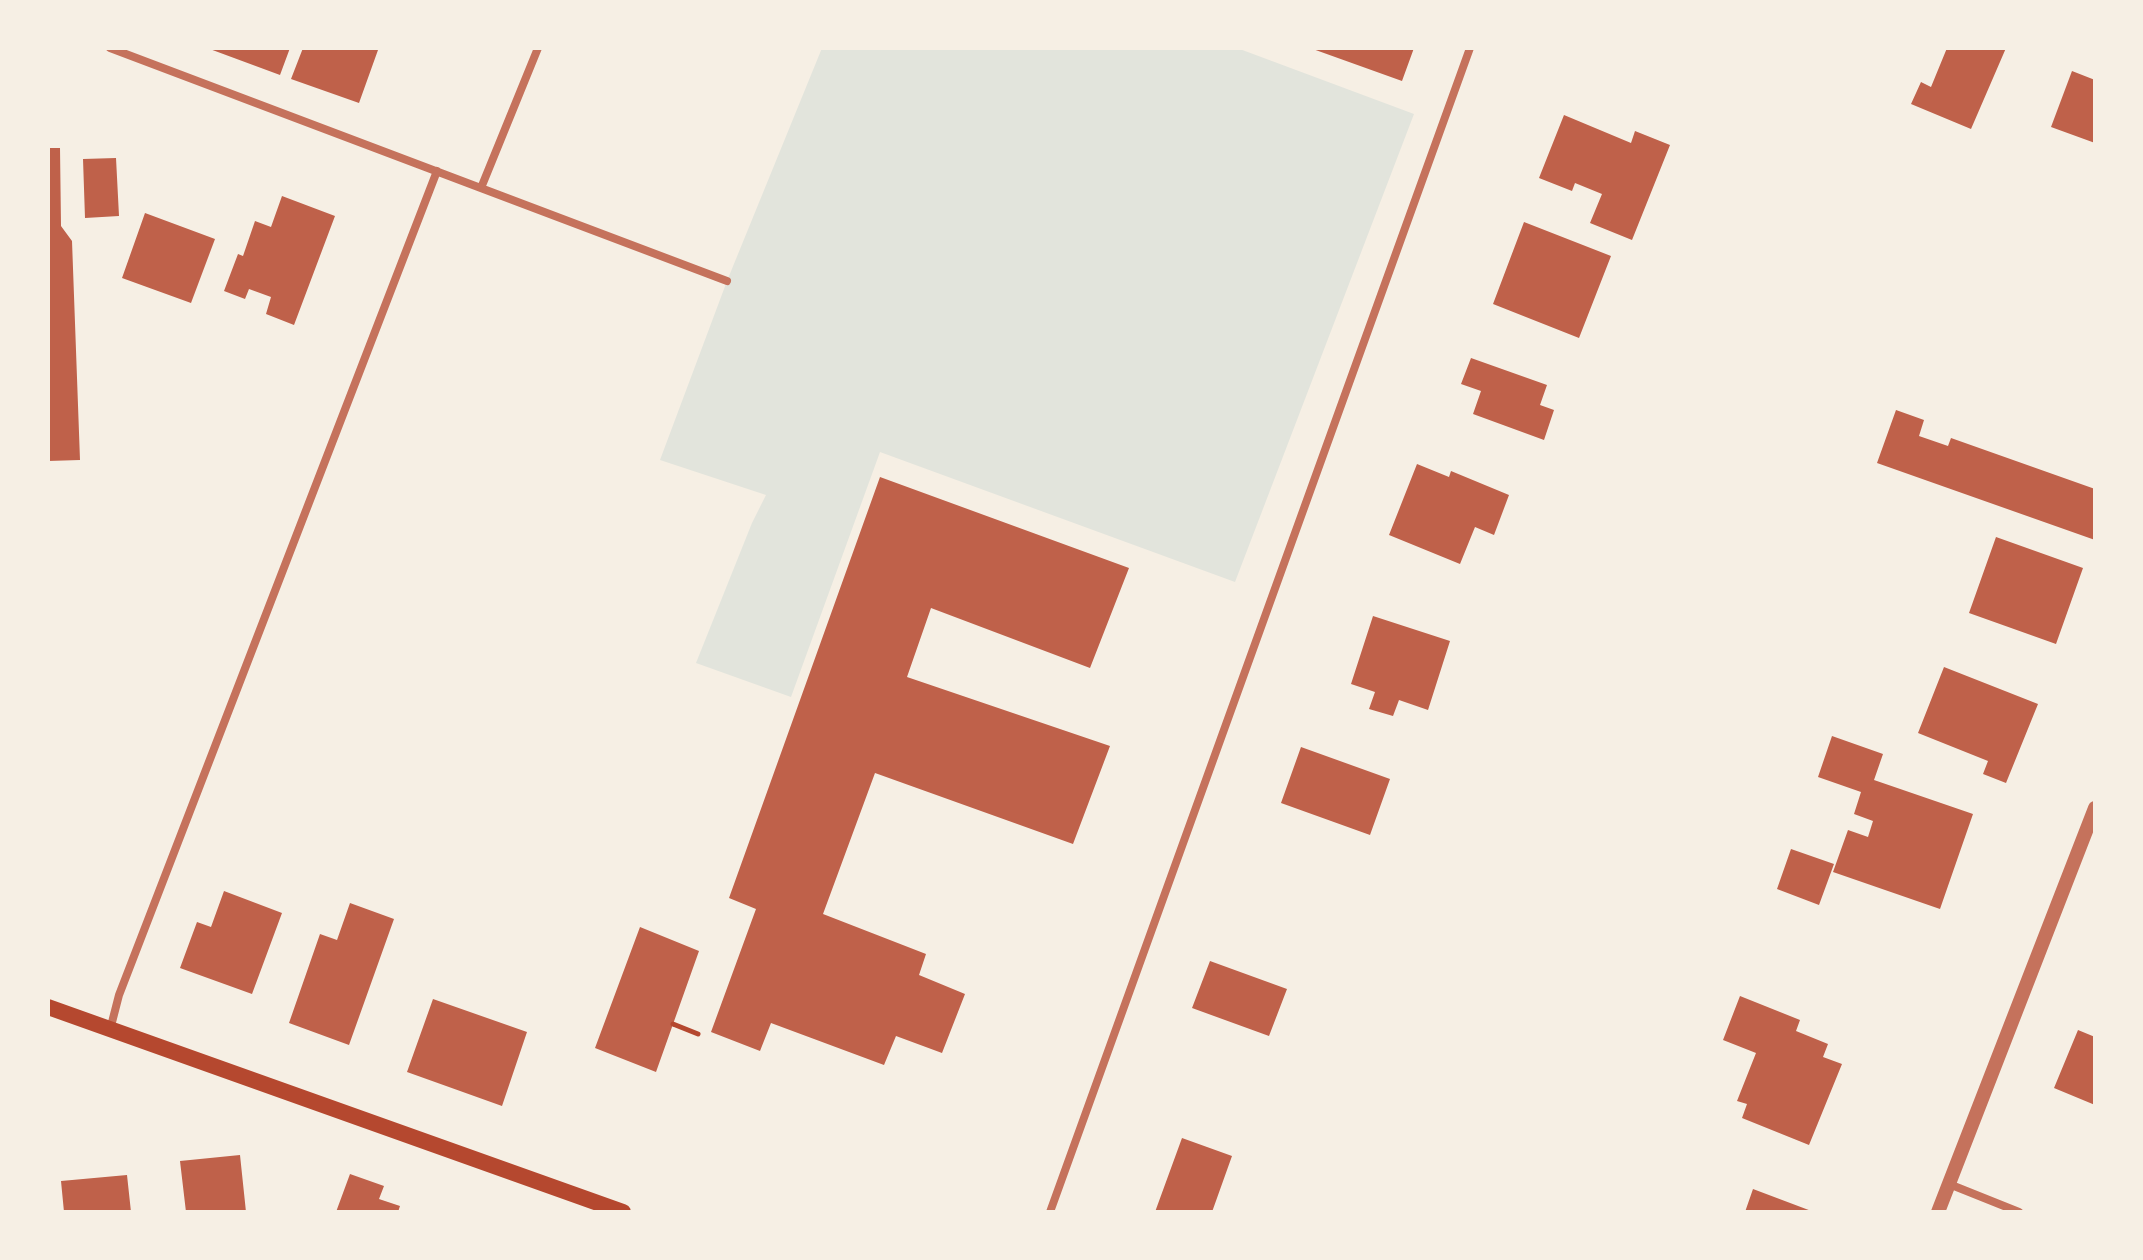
<!DOCTYPE html>
<style>
body{margin:0}
#map{position:relative;width:2143px;height:1260px;overflow:hidden;background:#f6efe4;font-family:Bitter,serif}
canvas{display:block}
.frame{position:absolute;inset:0;border:50px solid #f6efe4;pointer-events:none}
</style>
<div id="map">
<canvas width="2143" height="1260"></canvas>
<div class="frame"></div>
</div>
<script>
const context = document.querySelector('canvas').getContext('2d');
context.lineJoin = 'round';
function paint(path, color) { context.fillStyle = color; context.fill(path, 'evenodd'); }
const poly = rows => new Path2D(rows.map(r => 'M' + r).join(''));
function strokePath(path, color, width, dash) { context.strokeStyle = color; context.lineWidth = width; context.lineCap = dash ? 'butt' : 'round'; context.setLineDash(dash || []); context.stroke(path); }
paint(poly([
 [822,48,1237,48,1414,114,1235,582,880,452,791,697,696,663,752,523,766,495,660,460,727,281]
]), '#e2e4dc');
paint(poly([
 [207,48,290,48,280,75],
 [303,48,373,48,378,50,359,103,291,79],
 [1310,48,1414,48,1402,81],
 [1947,48,2006,48,1971,129,1911,104,1921,82,1931,87],
 [2072,71,2095,80,2095,143,2051,127],
 [1564,115,1631,143,1635,131,1670,145,1632,240,1590,223,1602,194,1575,183,1572,191,1539,178],
 [48,148,60,148,61,226,72,241,80,460,48,461],
 [116,158,119,216,85,218,83,159],
 [282,196,335,216,294,325,266,314,271,297,249,289,245,299,224,291,238,254,243,256,255,221,271,227],
 [145,213,215,239,191,303,122,278],
 [1524,222,1611,256,1579,338,1493,304],
 [1471,358,1547,385,1540,405,1554,410,1544,440,1473,414,1481,391,1461,384],
 [1896,410,1924,420,1919,436,1948,446,1951,438,2095,489,2095,540,1877,463],
 [1417,464,1449,477,1451,471,1509,495,1494,535,1475,527,1460,564,1389,535],
 [880,477,1129,568,1090,668,931,608,907,677,1110,746,1073,844,875,773,823,914,926,954,919,975,965,994,942,1053,896,1036,884,1065,771,1023,760,1051,711,1032,756,909,729,898],
 [1996,537,2083,568,2056,644,1969,613],
 [1373,616,1450,641,1428,710,1399,700,1393,716,1369,709,1375,692,1351,684],
 [1944,667,2038,704,2006,783,1983,774,1988,761,1918,733],
 [1832,736,1883,754,1874,780,1973,814,1940,909,1833,872,1848,830,1868,837,1873,821,1854,814,1861,792,1818,777],
 [1301,747,1390,779,1370,835,1281,803],
 [1791,849,1834,864,1819,905,1777,889],
 [224,891,282,913,252,994,180,968,197,922,211,927],
 [350,903,394,919,349,1045,289,1023,320,934,337,940],
 [640,927,699,951,656,1072,595,1048],
 [1210,961,1287,989,1269,1036,1192,1008],
 [1740,996,1800,1020,1796,1031,1828,1044,1823,1057,1842,1064,1809,1145,1742,1118,1747,1104,1737,1101,1756,1053,1723,1040],
 [433,999,527,1032,502,1106,407,1072],
 [2078,1030,2095,1037,2095,1105,2054,1088],
 [1182,1138,1232,1156,1212,1212,1155,1212],
 [240,1155,246,1212,186,1212,180,1161],
 [350,1174,384,1186,379,1199,400,1206,398,1212,336,1212],
 [127,1175,131,1212,64,1212,61,1181],
 [1753,1189,1814,1212,1745,1212]
]), '#bf614a');
strokePath(poly([
 [673,1024,698,1034]
]), '#b5482f', 5);
strokePath(poly([
 [110,48,727,281],
 [481,188,538,48],
 [110,1030,119,995,437,171],
 [1949,1184,2019,1212],
 [1050,1212,1470,48]
]), '#c5725c', 8);
strokePath(poly([
 [1938,1212,2095,808]
]), '#c5725c', 14);
strokePath(poly([
 [48,1007,623,1212]
]), '#b5482f', 16);
</script>
